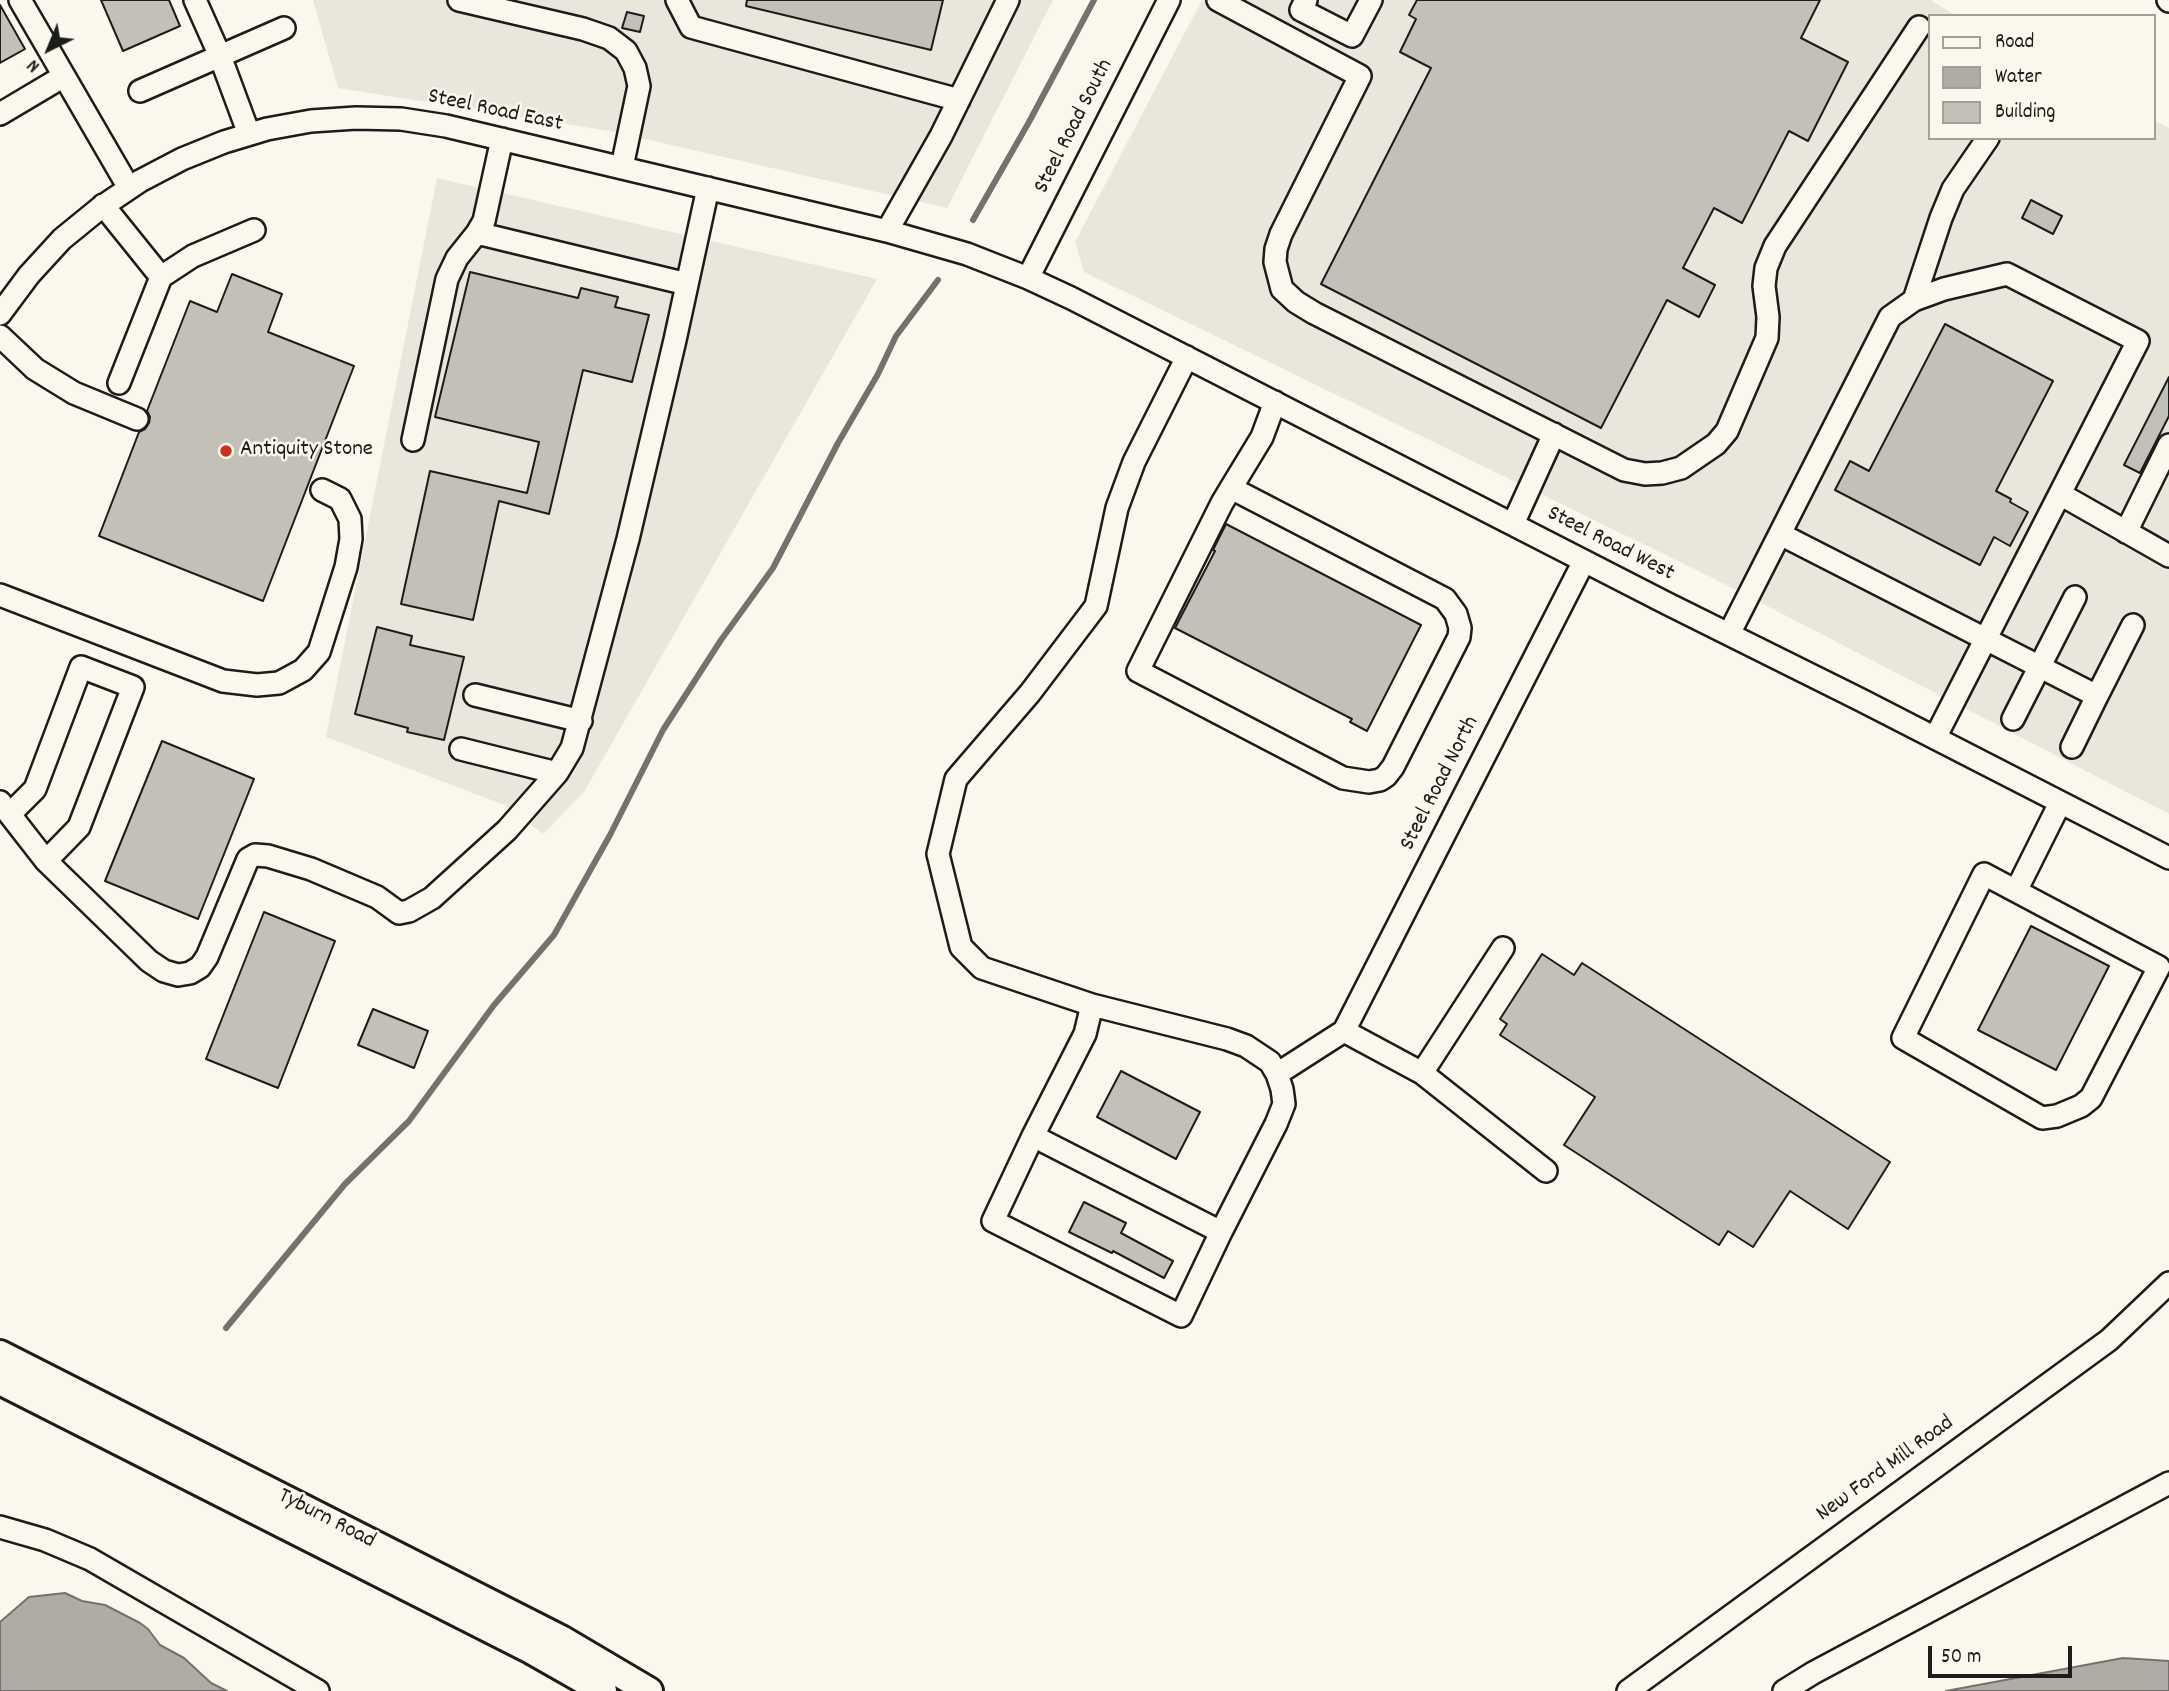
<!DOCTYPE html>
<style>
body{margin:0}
#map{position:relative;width:2169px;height:1691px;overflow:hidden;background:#fbf7ec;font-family:Dekko,sans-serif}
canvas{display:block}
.legend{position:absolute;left:1928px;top:14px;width:228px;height:126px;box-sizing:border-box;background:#fbf7ec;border:2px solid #a29f99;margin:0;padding:9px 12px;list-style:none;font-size:21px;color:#1c1c1c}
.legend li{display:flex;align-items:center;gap:14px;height:35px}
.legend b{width:35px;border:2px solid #a29f99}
.north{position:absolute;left:14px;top:14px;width:70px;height:70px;-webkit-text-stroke:5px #fbf7ec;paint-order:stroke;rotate:223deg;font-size:19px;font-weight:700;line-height:28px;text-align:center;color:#1c1c1c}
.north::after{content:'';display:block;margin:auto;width:24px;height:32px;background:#1c1c1c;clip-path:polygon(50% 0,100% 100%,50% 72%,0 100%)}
.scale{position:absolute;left:1928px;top:1646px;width:144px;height:32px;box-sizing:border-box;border:4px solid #1c1c1c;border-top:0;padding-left:9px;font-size:21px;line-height:24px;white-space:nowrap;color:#1c1c1c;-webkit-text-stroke:5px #fbf7ec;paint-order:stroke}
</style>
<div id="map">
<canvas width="2169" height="1691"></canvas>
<ul class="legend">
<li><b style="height:9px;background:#fbf7ec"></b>Road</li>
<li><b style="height:19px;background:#afaca5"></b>Water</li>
<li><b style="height:19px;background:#c3c0b8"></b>Building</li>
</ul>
<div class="north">N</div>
<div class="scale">50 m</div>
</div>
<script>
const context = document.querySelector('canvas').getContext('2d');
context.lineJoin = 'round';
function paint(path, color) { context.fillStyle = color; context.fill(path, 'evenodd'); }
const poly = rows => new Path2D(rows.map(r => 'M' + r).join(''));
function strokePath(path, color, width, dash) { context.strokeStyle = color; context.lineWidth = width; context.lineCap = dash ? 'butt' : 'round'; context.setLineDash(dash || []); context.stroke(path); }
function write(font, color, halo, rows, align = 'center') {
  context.font = font + ' Dekko,sans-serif'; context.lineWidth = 5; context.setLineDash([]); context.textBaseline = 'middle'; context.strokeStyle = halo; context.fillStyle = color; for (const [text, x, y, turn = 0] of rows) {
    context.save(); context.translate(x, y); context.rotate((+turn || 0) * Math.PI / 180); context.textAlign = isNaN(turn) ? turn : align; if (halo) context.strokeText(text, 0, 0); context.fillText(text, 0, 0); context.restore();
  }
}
paint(poly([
 [313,0,1053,0,947,208,610,131,338,88],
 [1202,0,1931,0,1956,16,1929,16,1929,138,2153,138,2153,120,2169,128,2169,814,1715,579,1084,272,1075,242],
 [437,178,877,279,584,792,543,834,507,806,326,737]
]), '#eae6dc');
const water = poly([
 [65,1593,82,1601,105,1605,140,1623,148,1629,160,1645,184,1658,211,1683,227,1691,0,1691,0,1622,29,1597,65,1593],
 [2123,1658,2169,1661,2169,1691,1946,1691,2123,1658]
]);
paint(water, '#afaca5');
strokePath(water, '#74726e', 2);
strokePath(poly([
 [973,220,1029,122,1094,0],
 [226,1328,345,1184,409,1121,494,1005,554,935,610,835,663,730,721,640,773,568,838,443,878,374,896,336,938,280]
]), '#74726e', 6);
const building = poly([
 [101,0,169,0,180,26,123,51,101,0],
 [747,0,943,0,931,50,746,6,747,0],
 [1417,0,1820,0,1801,38,1848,62,1808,141,1789,131,1742,223,1714,208,1683,268,1715,285,1699,317,1667,300,1601,428,1321,284,1431,68,1400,52,1416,19,1409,15,1417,0],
 [0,5,25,49,0,63,0,5],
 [627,12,644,16,640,32,622,28,627,12],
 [2031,200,2062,216,2053,234,2022,218,2031,200],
 [470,272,578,298,581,288,618,297,615,307,649,315,632,382,583,370,549,514,499,501,473,620,401,604,430,471,527,493,539,442,435,417,470,272],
 [232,274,282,294,268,332,354,366,263,601,99,536,139,432,145,429,149,423,150,417,147,411,190,301,217,312,232,274],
 [1945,324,2053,381,1996,491,2011,499,2010,502,2028,512,2010,546,1994,537,1980,565,1835,490,1850,461,1869,471,1945,324],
 [2169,377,2169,416,2140,473,2124,465,2169,377],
 [1226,524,1421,625,1367,731,1350,722,1352,719,1175,628,1215,551,1213,550,1226,524],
 [377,627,412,636,410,645,464,657,444,740,407,732,408,728,355,714,377,627],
 [162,741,254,779,198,919,105,881,162,741],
 [264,912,335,941,278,1088,206,1059,264,912],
 [2031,926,2109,966,2056,1070,1978,1030,2031,926],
 [1542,954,1574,975,1582,963,1890,1162,1848,1229,1790,1191,1753,1247,1728,1231,1719,1245,1564,1145,1595,1097,1500,1035,1507,1024,1500,1019,1542,954],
 [373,1009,428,1031,414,1068,358,1045,373,1009],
 [1121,1071,1200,1112,1176,1159,1097,1117,1121,1071],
 [1084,1202,1126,1223,1121,1233,1173,1261,1164,1278,1113,1251,1112,1253,1069,1232,1084,1202]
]);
paint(building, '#c3c0b8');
strokePath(building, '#1c1c1c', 2);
const minor = poly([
 [20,0,129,188],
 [195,0,220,56,284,28],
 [459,0,583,29,609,38,626,51,635,68,639,86,622,167],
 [677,0,691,27,959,100],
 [1218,0,1360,76,1281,234,1276,249,1275,262,1282,289,1296,302,1314,313,1624,470,1645,474,1662,473,1681,468,1716,444,1727,431,1767,338,1768,317,1764,286,1766,268,1775,246,1919,27],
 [1306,0,1301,10,1352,36,1371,0],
 [2168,0,2169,1],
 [140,91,220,56,249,134],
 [0,114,64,76],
 [502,139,484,221,477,233,687,284],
 [103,205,161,277,193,256,254,230],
 [887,231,941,136,1008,0],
 [1028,278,1169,0],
 [1914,300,1941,218,1953,189,1988,138],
 [0,314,29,275,62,239,100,208,140,181,182,159,224,142,267,129,311,121,356,118,401,119,446,126,887,231,967,254,1028,278,1071,298,1668,604,1861,700,2169,858],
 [0,336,35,369,74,393,137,419],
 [119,383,161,277],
 [413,440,447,279,457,258,477,233],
 [1231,488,1445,599,1456,614,1460,628,1459,637,1393,767,1386,776,1380,780,1369,782,1343,778,1138,671,1222,503,1231,488,1262,437,1275,402],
 [2060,494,2169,556],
 [1513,524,1554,434],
 [2126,532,2169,445],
 [1780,534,2097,696,2072,747],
 [0,595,223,681,257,685,279,683,303,670,319,652,346,567,351,539,350,519,340,499,322,490],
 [1729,634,1890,317,1914,300,1944,289,2007,274,2138,341,1935,738],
 [475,695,581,721],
 [2097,696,2133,625],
 [2013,719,2075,597],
 [461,749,557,773,572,748,628,539,675,340,708,188],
 [0,802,46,861,79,827,133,687,81,667,35,789,10,814],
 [46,861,149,961,164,971,178,975,190,973,200,967,207,957,248,859,255,855,268,856,311,869,377,897,399,913,409,911,432,898,507,830,557,773],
 [2016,891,2159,967,2091,1098,2081,1106,2057,1116,2042,1118,1903,1038,1984,874,2016,891,2060,803],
 [1092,1005,982,968,961,947,938,854,956,779,1030,693,1096,606,1117,508,1134,462,1187,357],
 [1344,1031,1422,1073,1503,948],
 [1422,1073,1546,1171],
 [1277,1074,1270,1062,1246,1046,1227,1039,1092,1005,1085,1034,1033,1136,1221,1232,1276,1124,1284,1104,1282,1089,1277,1074,1344,1031,1584,561],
 [1033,1136,993,1221,1181,1316,1221,1232],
 [0,1527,45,1540,90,1559,318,1691],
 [1628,1691,2109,1340,2169,1283],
 [1784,1691,1813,1673,2169,1483]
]);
const major = poly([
 [0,1354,561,1639,649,1691],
 [0,1381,531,1650,603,1691]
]);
strokePath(minor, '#1c1c1c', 26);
strokePath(major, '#1c1c1c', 32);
strokePath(minor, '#fbf7ec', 21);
strokePath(major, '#fbf7ec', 26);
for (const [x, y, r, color] of [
 [226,451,7,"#c8321e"]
]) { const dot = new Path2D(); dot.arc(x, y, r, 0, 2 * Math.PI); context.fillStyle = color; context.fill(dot); strokePath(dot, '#fbf7ec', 2.5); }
write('23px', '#1c1c1c', '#fbf7ec', [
 ["Steel Road East",495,112,12],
 ["Steel Road South",1075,127,-63],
 ["Steel Road West",1610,545,27],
 ["Steel Road North",1441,784,-63],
 ["New Ford Mill Road",1886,1470,-36],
 ["Tyburn Road",326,1520,27]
]);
write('23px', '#1c1c1c', '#fbf7ec', [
 ["Antiquity Stone",240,451]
], 'left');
</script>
